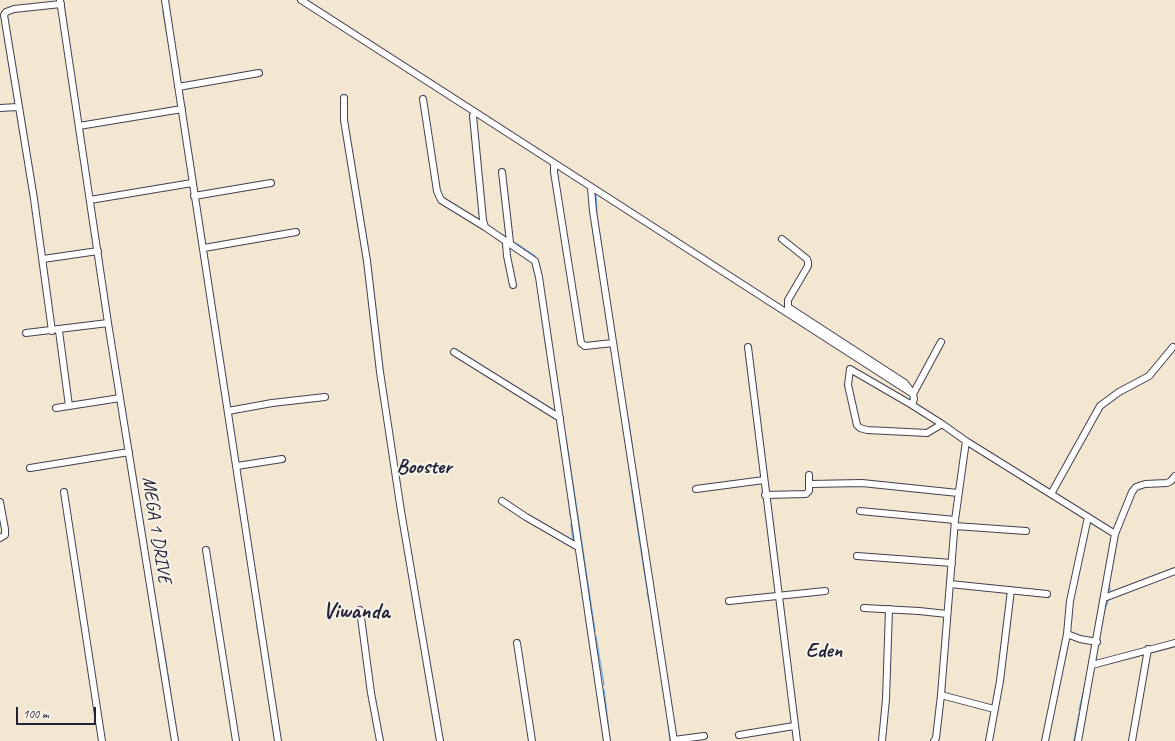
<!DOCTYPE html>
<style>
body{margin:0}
#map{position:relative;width:1175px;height:741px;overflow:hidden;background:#f4e7d1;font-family:Caveat,sans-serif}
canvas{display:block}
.scale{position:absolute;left:16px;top:707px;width:80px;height:18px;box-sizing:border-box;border:2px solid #22223b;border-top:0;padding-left:5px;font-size:12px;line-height:14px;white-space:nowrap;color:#22223b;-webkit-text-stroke:3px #f7f3e8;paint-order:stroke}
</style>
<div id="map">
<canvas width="1175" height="741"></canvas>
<div class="scale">100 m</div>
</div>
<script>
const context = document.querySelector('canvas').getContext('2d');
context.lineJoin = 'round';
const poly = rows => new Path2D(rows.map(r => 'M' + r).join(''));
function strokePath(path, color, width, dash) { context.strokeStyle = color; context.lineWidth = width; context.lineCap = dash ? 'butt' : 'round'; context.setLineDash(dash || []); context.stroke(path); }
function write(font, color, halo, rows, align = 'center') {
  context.font = font + ' Caveat,sans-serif'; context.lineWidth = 4; context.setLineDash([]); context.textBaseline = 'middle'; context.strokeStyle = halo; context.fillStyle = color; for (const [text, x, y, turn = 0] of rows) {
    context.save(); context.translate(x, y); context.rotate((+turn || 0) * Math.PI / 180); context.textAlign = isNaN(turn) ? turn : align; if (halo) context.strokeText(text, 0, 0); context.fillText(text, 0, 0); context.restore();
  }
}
strokePath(poly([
 [163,12,172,61],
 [596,195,597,219],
 [593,232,597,256],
 [600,234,602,252],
 [503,235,507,238],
 [516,243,535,256],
 [604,263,607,283],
 [598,265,600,275],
 [540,302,546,348],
 [605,306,607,322],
 [628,418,632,444],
 [557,419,559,436],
 [566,438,595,631],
 [629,465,630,476],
 [631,480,631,485],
 [632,491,647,589],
 [569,500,570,515],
 [571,524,573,540],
 [1114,555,1115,551],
 [1109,583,1110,591],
 [647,592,651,610],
 [1104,611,1109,599],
 [652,615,656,643],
 [586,620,587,628],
 [257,626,259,637],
 [588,633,590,644],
 [596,637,604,685],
 [162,639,167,669],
 [663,652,676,735],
 [168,674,171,698],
 [604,690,610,741],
 [1079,710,1087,677],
 [668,722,670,741],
 [1074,741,1079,714]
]), '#74b1e6', 1.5);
const minor = poly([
 [60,0,108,323,175,741],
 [165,0,278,741],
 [301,0,913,394,941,342],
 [178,87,259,73],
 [344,98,344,120,367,261,380,372,401,511,440,741],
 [423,99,437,191,441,200,485,227],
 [0,108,18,107],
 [473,116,483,220,485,227,535,261,539,277,607,741],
 [79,126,182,109],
 [554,164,554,172,581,343,585,346,613,343],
 [502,172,510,242,506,244,507,256,513,285],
 [591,188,593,211,674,741],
 [194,196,271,183],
 [90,200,192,183],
 [782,239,807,259,808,262,808,266,788,300,788,307,905,383,913,394,914,399,912,405],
 [204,248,296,232],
 [43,259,98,251],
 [52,331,34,199,4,15,6,12,14,9,61,4],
 [59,331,69,406],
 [26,333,108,323],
 [748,347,797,741],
 [454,352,560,418],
 [56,408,120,398],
 [228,411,272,403,325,397],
 [942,424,927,433,867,430,860,428,857,425,848,385,850,369,912,405,942,424,966,441,1115,534,1078,741],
 [237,466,282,459],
 [30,468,129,452],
 [810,484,862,483,958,493],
 [696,489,764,480],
 [64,492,102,741],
 [1051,494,1100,406,1119,392,1149,376,1173,347],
 [765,495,806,494,809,491,809,475],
 [502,501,526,517,578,547],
 [0,502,5,529,5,535,0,538],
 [860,511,955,520],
 [955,526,1026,531],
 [1115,534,1132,492,1136,487,1145,484,1167,483,1171,481,1175,476],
 [206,550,236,741],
 [857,556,952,563],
 [950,584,1047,594],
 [1104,598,1175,571],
 [729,601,825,591],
 [864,608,919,611,947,614],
 [360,610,371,693,380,741],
 [1067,634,1080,639,1097,642],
 [517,643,532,741],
 [1092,665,1175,643],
 [941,695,994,709],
 [739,735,794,726],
 [674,740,704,736],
 [882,741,886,699,889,609],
 [934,741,936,738,941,695,955,520,966,441],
 [989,741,1000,681,1011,590],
 [1045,741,1067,634,1070,601,1088,517],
 [1132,741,1148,649]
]);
strokePath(minor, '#424052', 8);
strokePath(minor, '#fff', 6);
write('19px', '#22223b', '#f7f3e8', [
 ["MEGA 1 DRIVE",156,530,81]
]);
write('bold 21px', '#22223b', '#f7f3e8', [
 ["Booster",424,467],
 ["Eden",824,651]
]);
write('bold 23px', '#22223b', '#f7f3e8', [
 ["Viwanda",356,612]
]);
</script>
